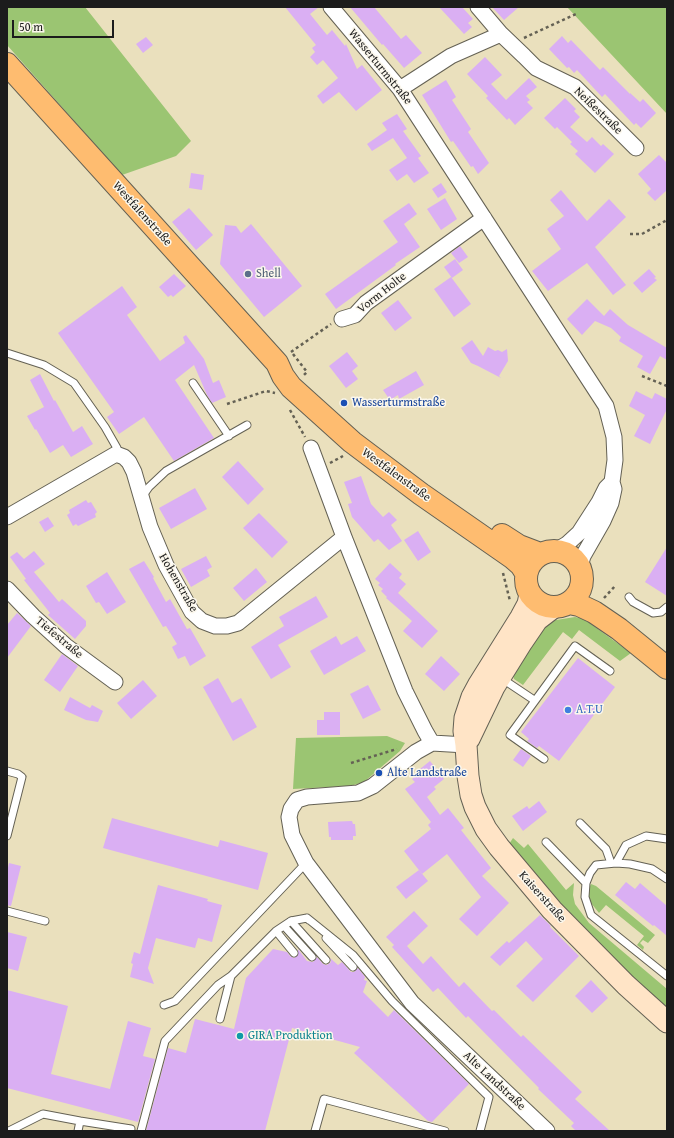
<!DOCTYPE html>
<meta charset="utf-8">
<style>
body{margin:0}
#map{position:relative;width:674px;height:1138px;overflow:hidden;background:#eae0bd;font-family:"Gentium Book Plus",serif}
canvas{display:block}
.frame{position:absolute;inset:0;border:8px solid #1c1c1c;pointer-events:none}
.scale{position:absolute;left:12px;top:20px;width:102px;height:18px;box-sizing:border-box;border:2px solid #1c1c1c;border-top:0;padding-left:5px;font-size:12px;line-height:14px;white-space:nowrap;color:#1c1c1c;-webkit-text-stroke:3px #fbf7ec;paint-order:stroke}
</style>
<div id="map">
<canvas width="674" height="1138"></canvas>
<div class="frame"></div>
<div class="scale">50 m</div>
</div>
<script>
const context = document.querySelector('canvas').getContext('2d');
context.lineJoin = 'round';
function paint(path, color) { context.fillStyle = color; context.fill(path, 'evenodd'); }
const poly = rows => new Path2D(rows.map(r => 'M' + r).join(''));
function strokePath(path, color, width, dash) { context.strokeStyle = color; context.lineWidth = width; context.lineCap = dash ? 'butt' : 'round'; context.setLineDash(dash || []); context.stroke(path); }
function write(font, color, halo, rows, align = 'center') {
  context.font = font + ' "Gentium Book Plus",serif'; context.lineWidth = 3; context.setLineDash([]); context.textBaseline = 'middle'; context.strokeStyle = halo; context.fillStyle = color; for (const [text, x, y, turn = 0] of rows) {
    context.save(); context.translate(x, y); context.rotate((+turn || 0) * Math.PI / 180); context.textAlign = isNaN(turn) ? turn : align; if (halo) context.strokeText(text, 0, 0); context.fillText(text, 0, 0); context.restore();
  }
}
paint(poly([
 [7,7,85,7,191,141,176,156,122,175,7,45],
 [567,7,667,7,667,114],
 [575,617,584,619,631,653,620,661,579,630,572,639,563,632,523,685,514,679,512,672,541,627,550,621],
 [387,736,405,743,400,751,364,782,350,786,293,789,296,738],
 [513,838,524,848,528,844,566,890,574,883,573,895,575,904,589,923,667,989,667,1012,642,990,507,847],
 [591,884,596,886,655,935,648,943,643,940,640,943,644,947,643,950,637,945,644,936,606,905,599,913,587,898,587,892]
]), '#9bc572');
paint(poly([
 [285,7,319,7,310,14,327,35,332,30,345,46,346,44,357,69,362,65,382,90,356,111,339,92,323,104,317,96,338,78,323,60,317,65,310,57,315,52,312,48,316,45],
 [350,7,374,7,401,39,406,35,422,53,404,68,383,44,382,45],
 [439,7,462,7,473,19,468,23,472,27,464,34],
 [492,7,519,7,504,20],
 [562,36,568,43,571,40,600,70,603,67,630,94,630,93,640,102,643,99,656,113,641,128,636,123,634,125,605,94,602,97,577,70,574,73,569,67,567,68,549,49],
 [146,37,153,45,143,53,136,44],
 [485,57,502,75,491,84,506,100,529,78,537,87,526,96,530,100,527,102,533,108,515,125,509,118,507,120,486,98,488,96,467,74],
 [446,80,456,97,452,100,471,129,468,132,489,163,478,174,473,166,471,167,453,141,451,142,422,95],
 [565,98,576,109,574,111,580,117,570,127,587,142,592,137,601,146,603,144,614,154,595,173,575,154,578,151,570,144,572,142,557,127,555,129,544,118],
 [397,114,407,129,403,131,421,156,418,158,429,173,414,183,407,174,397,181,389,170,407,158,393,138,372,151,367,144,387,130,382,123],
 [659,155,667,163,667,190,655,201,647,193,651,189,638,174],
 [191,173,204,175,202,190,189,188],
 [441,183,447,192,438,198,432,189],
 [561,190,587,221,609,199,626,217,595,247,626,285,613,295,587,263,548,291,532,271,561,249,547,229,564,216,550,200],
 [445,198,457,219,441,230,427,209],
 [409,203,417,214,404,224,420,247,395,264,396,265,336,309,325,294,398,242,383,221],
 [189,208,213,235,196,250,172,222],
 [251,224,302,286,264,317,220,264,225,225,236,226,241,233],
 [460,246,468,257,459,263,451,253],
 [455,259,463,270,452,278,444,267],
 [649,269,656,277,654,278,657,280,642,293,633,283],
 [174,274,186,286,173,297,171,295,168,297,159,287],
 [451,277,471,304,454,317,434,289],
 [122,286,137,307,127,315,160,361,185,343,183,337,186,335,204,359,213,383,219,380,226,397,212,403,207,395,194,365,175,380,214,438,174,461,144,417,119,434,107,417,114,412,58,333],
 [587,299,604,316,610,309,628,325,667,348,667,360,660,356,650,374,637,367,643,356,619,341,621,337,611,328,595,321,582,335,567,319],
 [398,300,412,318,395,331,381,313],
 [472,340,483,356,488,347,495,351,498,350,502,352,507,349,508,361,499,376,501,378,478,366,471,363,461,348],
 [347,352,358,366,352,371,358,379,346,388,329,366],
 [416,371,424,385,399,399,398,395,390,400,383,390],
 [40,374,54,401,55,400,73,432,82,426,93,444,71,457,63,445,50,453,36,429,35,430,27,416,44,407,30,380],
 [636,391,652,399,655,393,667,399,667,409,650,444,634,436,645,415,629,406],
 [238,461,264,489,248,505,222,477],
 [361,476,371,504,383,517,389,512,397,520,391,525,402,541,389,550,378,539,374,542,352,517,348,504,352,503,344,482],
 [195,488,207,509,171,529,159,508],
 [86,500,88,503,91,502,97,512,95,514,96,517,78,526,76,524,73,526,67,515,70,513,69,510],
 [259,513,288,542,272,558,243,528],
 [48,517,54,526,45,532,39,522],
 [418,531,431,552,418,561,404,540],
 [667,547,667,596,645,582],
 [34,551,45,564,34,572,59,602,62,599,86,621,86,626,75,639,48,615,50,613,24,580,26,579,10,557,17,552,24,559],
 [206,556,212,567,207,570,210,576,191,587,181,569],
 [144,561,154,577,153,578,166,602,170,599,187,629,190,628,206,656,190,666,185,656,178,659,172,647,177,644,166,626,163,627,129,569],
 [390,563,402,574,399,578,406,584,398,593,438,631,422,648,403,631,412,621,386,598,387,597,381,591,383,589,378,585,380,583,375,579],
 [256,568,267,582,244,601,233,588],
 [107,572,126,602,107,614,99,602,96,603,86,586],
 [316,596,328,617,278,645,291,667,271,679,251,647,284,626,279,617],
 [17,613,31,626,7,658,7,625],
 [336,636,341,645,357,636,366,651,324,675,310,651],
 [62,654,78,666,60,692,44,680],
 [441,656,460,674,444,691,425,674],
 [578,658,615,687,559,761,539,746,537,748,527,741,529,739,521,732],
 [218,678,232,703,241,698,257,727,233,741,203,687],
 [143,680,157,696,131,719,117,703],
 [368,685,381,710,363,719,350,694],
 [70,697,90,708,92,705,103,711,98,722,86,720,64,710],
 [324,712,340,712,340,735,317,735,317,720,324,720],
 [521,749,531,756,523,767,513,760],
 [430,761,444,779,434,787,436,789,427,797,440,815,448,808,464,828,461,830,491,868,482,876,509,903,477,936,459,919,481,897,447,854,422,874,404,851,431,829,428,825,431,822,405,789,415,782,412,779,422,771,420,769],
 [539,801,547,812,523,831,512,816,527,806,529,809],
 [112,818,218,847,220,840,268,853,258,890,103,848],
 [352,821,353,824,355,824,356,836,353,836,353,840,331,840,331,837,329,837,328,822],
 [9,863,21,866,11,906,7,905,7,872],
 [419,870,428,881,406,899,396,887],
 [626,882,635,889,640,883,667,906,667,936,654,925,653,926,615,895],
 [158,885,208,899,207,901,222,905,212,942,198,938,195,948,156,938,148,968,154,984,130,977,133,964,131,963,134,952,140,954],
 [414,911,428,926,407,946,423,964,431,956,459,987,464,982,492,1011,494,1010,521,1037,523,1035,582,1092,575,1099,610,1131,576,1131,571,1126,574,1123,538,1089,539,1088,468,1016,466,1018,438,988,433,992,392,947,394,945,386,937],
 [540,915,551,926,550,927,579,956,533,1002,516,986,543,959,526,941,500,966,490,957,507,941,509,943],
 [7,932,27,937,18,971,7,968],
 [273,949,287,952,290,956,294,958,298,955,298,949,307,961,313,962,317,957,323,964,327,965,331,962,330,958,338,965,342,962,351,972,354,972,358,968,365,977,364,980,367,981,363,992,388,1017,394,1010,469,1084,432,1122,428,1121,354,1053,360,1047,292,1028,265,1131,146,1131,168,1048,186,1053,195,1019,234,1029,246,978],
 [591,980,608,998,592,1013,575,996],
 [7,990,68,1006,51,1074,110,1089,128,1021,151,1028,143,1056,155,1059,138,1122,7,1088]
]), '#daaff3');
const lane = poly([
 [7,353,44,365,74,383,105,427,117,448,116,454],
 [193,383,229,436],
 [142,497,149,487,166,471,247,425],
 [629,597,633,602,653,613,661,612,667,607],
 [501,678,534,700],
 [544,759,510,735,575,646,610,671],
 [7,771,18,774,22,777,7,836],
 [580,823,606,849,611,863],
 [546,842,586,883],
 [616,863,626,845,646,836,667,839],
 [667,879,652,869,630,864,616,863,596,865,590,873,586,883,585,897,591,915,667,976],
 [7,911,45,921],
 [307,918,353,955,392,1001,489,1097,480,1131],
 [291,921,307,918,309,920],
 [284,926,312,957],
 [276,931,291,921,326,960],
 [326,938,353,967],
 [164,1005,175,1001,306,863],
 [220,1019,231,976,276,931,294,953],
 [9,1131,43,1114,80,1121],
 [78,1131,80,1121,131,1129,130,1131],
 [141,1131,165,1041,218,985,231,976],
 [315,1131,324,1099,445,1131]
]);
const street = poly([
 [331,7,400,89,606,406,614,437,615,460,612,482,614,489,611,503,603,521,583,556,580,566],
 [478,7,501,34,524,56,536,68,575,87,636,148],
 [400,89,451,56,501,34],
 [342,319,355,315,366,303,484,218],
 [311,448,344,537,405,691,425,731,432,743],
 [7,517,116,454,124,457,129,462,134,472,150,527,166,565,192,612,202,621,215,626,227,626,238,623,344,537],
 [557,550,567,544,579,533,599,502,606,488,612,482],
 [7,589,33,616,66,646,115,682],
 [466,745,432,743,416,752,373,786,358,793,307,797,297,800,291,809,289,817,292,835,306,863,412,1003,547,1131]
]);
const secondary = poly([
 [530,594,528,604,521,617,479,684,472,697,465,718,464,731,466,745,468,776,471,795,475,807,486,829,499,847,552,910,626,985,667,1022],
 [469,739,494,687,522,642,537,620,554,607]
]);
const primary = poly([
 [7,64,277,363,283,376,291,387,352,442,421,494,513,558,521,565,526,573],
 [502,535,519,546,540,554],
 '526 579a28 28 0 1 1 56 0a28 28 0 1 1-56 0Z',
 [569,603,579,605,594,612,619,629,667,668]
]);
strokePath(lane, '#646154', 9);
strokePath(street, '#646154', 17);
strokePath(secondary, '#646154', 23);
strokePath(primary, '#646154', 24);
strokePath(poly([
 [524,38,578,13],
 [630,234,642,234,667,220],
 [291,352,331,324],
 [293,354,307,372,303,376],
 [642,376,667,386],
 [227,404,266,391,275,393],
 [290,410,305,437],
 [330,463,343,456],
 [503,573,510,601],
 [604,598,616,585],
 [351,763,397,749]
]), '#646154', 2.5, [3, 3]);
strokePath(lane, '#fff', 7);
strokePath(street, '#fff', 15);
strokePath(secondary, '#ffe4c6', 21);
strokePath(primary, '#febc70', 22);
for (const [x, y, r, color] of [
 [248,274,4,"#5c6f8a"],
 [344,403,4,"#1a4fb4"],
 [568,710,4,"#3f7fe0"],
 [379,773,4,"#1a4fb4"],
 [240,1036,4,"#0f9aa8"]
]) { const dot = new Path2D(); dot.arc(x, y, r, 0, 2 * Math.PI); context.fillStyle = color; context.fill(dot); strokePath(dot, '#fbf7ec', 1.5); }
write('12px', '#1c1c1c', '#fbf7ec', [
 ["Wasserturmstraße",380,67,51],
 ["Neißestraße",598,111,44],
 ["Westfalenstraße",142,214,48],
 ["Vorm Holte",382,293,-38],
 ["Westfalenstraße",396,475,36],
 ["Hohenstraße",178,583,60],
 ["Tiefestraße",59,638,40],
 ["Kaiserstraße",542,897,48],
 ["Alte Landstraße",494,1081,43]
]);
write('12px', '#4e5e75', '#fbf7ec', [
 ["Shell",256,274]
], 'left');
write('12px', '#164399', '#fbf7ec', [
 ["Wasserturmstraße",352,403],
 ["Alte Landstraße",387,773]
], 'left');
write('12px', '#366cbe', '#fbf7ec', [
 ["A.T.U",576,710]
], 'left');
write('12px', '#0d838f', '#fbf7ec', [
 ["GIRA Produktion",248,1036]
], 'left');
</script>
